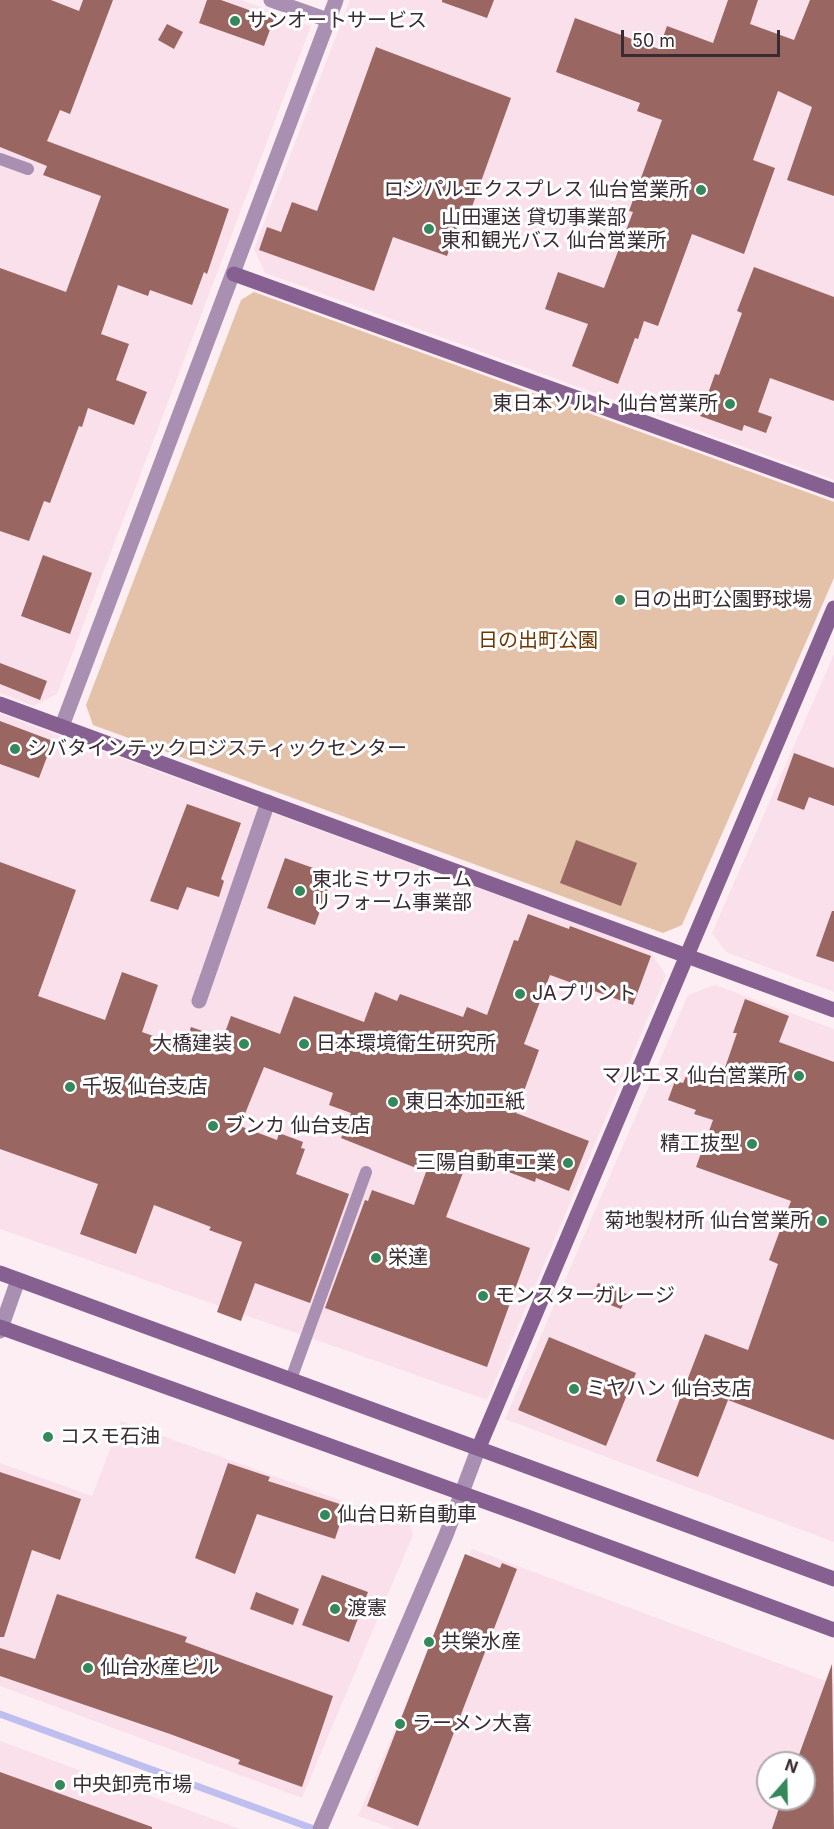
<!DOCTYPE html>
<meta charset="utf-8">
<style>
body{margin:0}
#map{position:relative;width:834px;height:1829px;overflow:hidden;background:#fceef3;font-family:Inter,sans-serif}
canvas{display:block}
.north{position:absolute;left:756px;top:1751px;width:60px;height:60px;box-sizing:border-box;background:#fff;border:2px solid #afaaad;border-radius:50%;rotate:20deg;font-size:16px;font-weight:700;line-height:24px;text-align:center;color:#382b31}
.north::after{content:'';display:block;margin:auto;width:21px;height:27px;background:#33885c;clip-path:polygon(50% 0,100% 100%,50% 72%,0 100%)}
.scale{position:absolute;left:621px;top:30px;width:159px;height:27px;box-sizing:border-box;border:3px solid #382b31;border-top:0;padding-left:8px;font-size:18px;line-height:21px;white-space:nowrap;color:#382b31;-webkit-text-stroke:4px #fff;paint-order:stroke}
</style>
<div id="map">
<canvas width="834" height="1829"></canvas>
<div class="north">N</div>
<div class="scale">50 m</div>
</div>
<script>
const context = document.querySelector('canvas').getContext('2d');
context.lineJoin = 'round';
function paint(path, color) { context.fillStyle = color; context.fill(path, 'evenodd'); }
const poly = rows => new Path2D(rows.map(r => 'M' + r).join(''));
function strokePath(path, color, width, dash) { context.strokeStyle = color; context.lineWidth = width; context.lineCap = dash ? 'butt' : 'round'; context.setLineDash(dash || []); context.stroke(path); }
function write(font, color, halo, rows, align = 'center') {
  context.font = font + ' Inter,"Noto Sans JP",sans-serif'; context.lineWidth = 6; context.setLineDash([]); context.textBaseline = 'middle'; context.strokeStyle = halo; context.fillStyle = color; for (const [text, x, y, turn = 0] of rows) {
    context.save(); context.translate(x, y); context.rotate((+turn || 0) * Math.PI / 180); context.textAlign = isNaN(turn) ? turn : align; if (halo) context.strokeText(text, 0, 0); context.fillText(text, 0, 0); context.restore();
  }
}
paint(poly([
 [0,0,241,0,311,26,57,694,34,706,0,693],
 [350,0,834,0,834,480,265,273,254,249],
 [834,654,834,992,726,952,712,933],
 [0,714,649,950,666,975,487,1400,0,1229],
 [715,985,834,1029,834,1542,505,1419,688,995],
 [121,1421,410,1525,413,1535,302,1798,0,1686,0,1463,92,1496],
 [472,1549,834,1684,834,1829,394,1829,358,1816],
 [768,1763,804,1763,804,1799,768,1799],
 [0,1741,240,1829,0,1829]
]), '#fae0eb');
paint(poly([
 [254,292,834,502,834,578,682,925,663,933,93,725,86,705,241,300]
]), '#e4c1a9');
strokePath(poly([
 [0,1714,314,1829]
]), '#bebfef', 7);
paint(poly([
 [0,0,51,0,79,11,83,0,113,0,70,114,60,110,47,141,229,209,207,274,204,272,192,305,150,290,148,296,118,285,101,334,129,344,116,380,147,392,134,425,88,408,82,427,79,426,50,503,44,501,29,541,0,531,0,268,66,292,101,196,43,175,47,166,0,147],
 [207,0,221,0,274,19,264,46,199,23],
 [442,0,494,0,487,18,442,2],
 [728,0,758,0,750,24,794,40,810,0,834,0,834,196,787,180,812,107,778,91,753,160,775,168,744,254,692,234,658,326,644,321,638,339,635,338,618,384,572,366,588,324,545,309,558,272,604,288,633,212,629,211,662,120,637,111,640,103,556,72,575,18,659,49,667,26,713,43],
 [167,24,183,32,174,49,158,40],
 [376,47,511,98,469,215,462,213,447,256,393,237,374,291,259,250,267,227,281,232,292,202,317,211],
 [754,267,834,297,834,401,770,378,758,412,772,417,766,433,744,425,742,431,700,416,715,374,719,375,742,313,737,311],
 [43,555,92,573,70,634,21,616],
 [0,663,47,681,40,700,0,684],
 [0,721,53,741,39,778,0,764],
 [794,753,834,768,834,806,809,797,804,810,777,800],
 [187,804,241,823,221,879,224,881,219,897,187,887,178,910,150,901],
 [576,840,637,863,621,906,560,883],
 [285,858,333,875,315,925,267,908],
 [0,862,76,890,38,996,105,1020,122,972,158,985,142,1032,184,1047,191,1027,223,1038,231,1016,280,1034,294,996,364,1022,375,992,397,1001,400,994,463,1017,467,1007,487,1015,514,940,518,941,528,914,569,929,570,926,651,956,633,1005,550,975,524,1044,539,1050,516,1113,589,1141,569,1191,536,1178,535,1182,469,1157,446,1217,530,1248,487,1367,325,1308,365,1200,368,1201,372,1190,414,1205,426,1172,341,1138,351,1113,329,1105,333,1093,264,1067,240,1126,277,1140,279,1133,303,1142,301,1148,305,1149,296,1174,349,1194,310,1303,255,1283,241,1321,217,1312,242,1242,209,1230,211,1227,154,1205,136,1254,80,1234,98,1184,0,1149],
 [832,911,834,911,834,962,816,956],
 [745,999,789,1016,779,1042,834,1062,834,1440,728,1400,698,1477,656,1461,705,1334,748,1350,778,1264,769,1260,791,1201,696,1167,713,1120,694,1114,696,1110,668,1100,675,1081,683,1083,687,1074,719,1085,737,1033,733,1033],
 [598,1283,627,1294,621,1309,592,1298],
 [549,1337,636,1373,606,1446,518,1410],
 [228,1463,270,1477,268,1481,346,1506,335,1539,257,1514,235,1574,195,1558],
 [0,1472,81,1499,60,1560,32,1550,4,1637,0,1637],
 [465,1554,500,1568,502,1563,517,1569,418,1826,367,1806],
 [322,1575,368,1592,349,1642,302,1625],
 [256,1592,299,1609,293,1625,250,1609],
 [57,1594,187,1637,185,1642,333,1696,302,1787,238,1764,240,1760,170,1734,0,1676,0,1648,35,1659],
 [832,1664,834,1829,772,1829,782,1799,804,1799,804,1763,796,1763],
 [0,1772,152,1827,152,1829,0,1829]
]), '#996662');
strokePath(poly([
 [0,159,28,169],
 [291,1379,366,1172]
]), '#a990b2', 12);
strokePath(poly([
 [271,0,328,20],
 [62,726,336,0],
 [199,1001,268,802],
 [0,1331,18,1280],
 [320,1829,446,1535,479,1447]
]), '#a990b2', 15);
strokePath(poly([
 [234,274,834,491],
 [0,704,834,1010],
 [0,1273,834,1579],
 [0,1327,525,1516,834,1630],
 [479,1447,834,608]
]), '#856091', 15);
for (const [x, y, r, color] of [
 [235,21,6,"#33885c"],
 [701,190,6,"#33885c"],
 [429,229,6,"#33885c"],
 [730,404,6,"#33885c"],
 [620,600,6,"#33885c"],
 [15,749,6,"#33885c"],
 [300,891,6,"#33885c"],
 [520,994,6,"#33885c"],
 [244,1044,6,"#33885c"],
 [304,1044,6,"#33885c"],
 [799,1076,6,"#33885c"],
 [70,1087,6,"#33885c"],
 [393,1102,6,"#33885c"],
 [213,1126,6,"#33885c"],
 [752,1144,6,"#33885c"],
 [568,1163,6,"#33885c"],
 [822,1221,6,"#33885c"],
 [376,1258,6,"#33885c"],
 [483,1296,6,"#33885c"],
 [574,1389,6,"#33885c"],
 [48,1437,6,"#33885c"],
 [325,1515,6,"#33885c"],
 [335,1609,6,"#33885c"],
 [429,1642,6,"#33885c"],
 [88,1668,6,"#33885c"],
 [400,1724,6,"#33885c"],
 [60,1785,6,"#33885c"]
]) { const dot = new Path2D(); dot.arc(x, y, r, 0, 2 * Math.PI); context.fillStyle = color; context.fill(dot); strokePath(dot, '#fff', 2); }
write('20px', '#382b31', '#fff', [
 ["サンオートサービス",247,21],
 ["ロジパルエクスプレス 仙台営業所",689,190,"right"],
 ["山田運送 貸切事業部",441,218],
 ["東和観光バス 仙台営業所",441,241],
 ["東日本ソルト 仙台営業所",718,404,"right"],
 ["日の出町公園野球場",632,600],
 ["シバタインテックロジスティックセンター",27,749],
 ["東北ミサワホーム",312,880],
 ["リフォーム事業部",312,903],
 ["JAプリント",532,994],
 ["大橋建装",232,1044,"right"],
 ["日本環境衛生研究所",316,1044],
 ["マルエヌ 仙台営業所",787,1076,"right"],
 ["千坂 仙台支店",82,1087],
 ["東日本加工紙",405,1102],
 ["ブンカ 仙台支店",225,1126],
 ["精工抜型",740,1144,"right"],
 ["三陽自動車工業",556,1163,"right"],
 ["菊地製材所 仙台営業所",810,1221,"right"],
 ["栄達",388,1258],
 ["モンスターガレージ",495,1296],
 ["ミヤハン 仙台支店",586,1389],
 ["コスモ石油",60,1437],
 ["仙台日新自動車",337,1515],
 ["渡憲",347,1609],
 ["共榮水産",441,1642],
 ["仙台水産ビル",100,1668],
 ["ラーメン大喜",412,1724],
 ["中央卸売市場",72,1785]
], 'left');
write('20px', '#6d3700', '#fff', [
 ["日の出町公園",538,641]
]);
</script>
